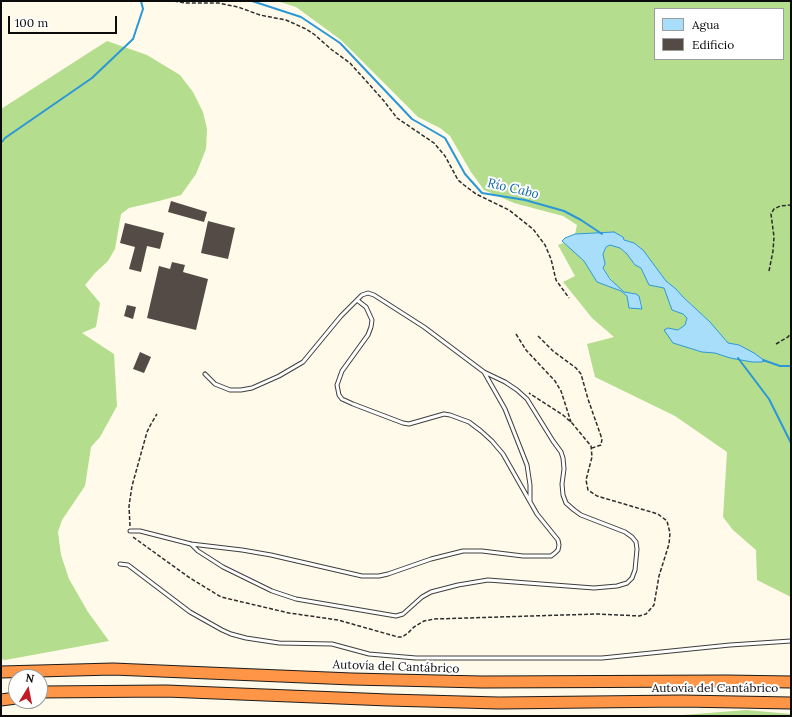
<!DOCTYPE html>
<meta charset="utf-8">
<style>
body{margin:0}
#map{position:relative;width:792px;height:717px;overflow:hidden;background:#fffae9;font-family:Lora,serif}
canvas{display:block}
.frame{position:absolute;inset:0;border:2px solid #0b0b0b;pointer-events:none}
.legend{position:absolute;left:654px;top:8px;width:130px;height:52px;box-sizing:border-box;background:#fff;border:1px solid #9d9d9d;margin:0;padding:5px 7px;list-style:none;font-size:12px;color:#0b0b0b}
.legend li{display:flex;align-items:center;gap:8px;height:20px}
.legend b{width:20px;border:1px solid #9d9d9d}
.north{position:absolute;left:8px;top:669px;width:40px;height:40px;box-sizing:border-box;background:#fff;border:1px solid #9d9d9d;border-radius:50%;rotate:10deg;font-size:11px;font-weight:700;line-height:16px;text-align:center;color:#0b0b0b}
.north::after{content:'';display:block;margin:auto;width:14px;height:18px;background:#c31a27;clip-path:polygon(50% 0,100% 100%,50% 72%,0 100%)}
.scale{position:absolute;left:8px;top:16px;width:109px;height:18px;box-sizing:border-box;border:2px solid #0b0b0b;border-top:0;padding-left:5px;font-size:12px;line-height:14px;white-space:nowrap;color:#0b0b0b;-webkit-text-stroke:3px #fff;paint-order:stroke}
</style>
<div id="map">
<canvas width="792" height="717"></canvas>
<div class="frame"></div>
<ul class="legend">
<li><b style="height:11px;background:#a9defa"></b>Agua</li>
<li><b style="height:11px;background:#544b46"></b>Edificio</li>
</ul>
<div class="north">N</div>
<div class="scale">100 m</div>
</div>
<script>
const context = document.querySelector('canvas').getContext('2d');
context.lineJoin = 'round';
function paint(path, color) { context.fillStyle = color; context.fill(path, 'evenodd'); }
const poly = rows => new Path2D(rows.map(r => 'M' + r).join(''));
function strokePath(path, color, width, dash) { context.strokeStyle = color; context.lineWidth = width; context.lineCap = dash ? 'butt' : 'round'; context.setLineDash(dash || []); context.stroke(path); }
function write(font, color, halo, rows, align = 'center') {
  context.font = font + ' Lora,serif'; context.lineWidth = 4; context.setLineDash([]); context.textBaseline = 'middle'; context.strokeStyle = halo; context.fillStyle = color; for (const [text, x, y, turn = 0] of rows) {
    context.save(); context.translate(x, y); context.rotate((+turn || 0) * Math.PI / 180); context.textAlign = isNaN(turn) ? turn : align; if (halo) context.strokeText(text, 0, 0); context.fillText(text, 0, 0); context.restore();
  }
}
paint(poly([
 [277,1,791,1,791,597,757,580,756,550,733,530,723,517,727,452,675,416,595,377,587,344,614,337,592,318,563,282,575,276,558,245,563,243,572,249,584,261,597,282,621,291,627,296,628,301,642,309,641,302,636,294,624,292,616,286,603,268,605,264,603,254,606,248,610,245,620,248,627,254,635,265,641,268,649,285,664,288,672,310,683,314,687,317,685,325,678,330,668,328,673,343,702,352,715,353,730,358,761,362,739,345,728,343,710,322,683,297,676,289,666,281,643,250,634,243,624,240,614,232,575,234,577,225,563,216,514,203,484,190,471,172,450,136,440,128,418,117,341,40,296,7],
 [655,9,783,9,783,59,655,59],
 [107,41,147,55,180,75,193,92,203,112,207,129,206,149,196,174,181,195,159,201,129,208,121,214,115,249,108,261,95,273,85,285,100,303,96,327,82,333,114,354,117,406,100,437,91,447,85,486,62,520,58,532,61,555,69,579,88,612,109,641,5,660,1,659,1,109],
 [746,710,791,714,791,716,671,716]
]), '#b4dd8e');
const water = poly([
 [614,232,623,237,624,240,634,243,643,250,666,281,676,289,683,297,710,322,728,343,739,345,754,353,765,361,762,362,752,362,730,358,715,353,702,352,673,343,664,330,668,328,678,330,685,325,687,318,683,314,672,310,664,288,649,285,641,268,635,265,627,254,620,248,610,245,606,247,603,254,605,264,603,268,610,279,624,292,636,294,639,296,642,309,629,308,627,296,621,291,597,282,584,261,562,241,565,238,575,234,614,232]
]);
paint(water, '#a9defa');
strokePath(water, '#2b97d6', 1);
strokePath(poly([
 [252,1,301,17,340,43,412,119,445,138,465,174,482,193,525,200,564,211,581,220,602,234],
 [1,143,5,138,92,78,133,39,143,9,141,1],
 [738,358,769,399,791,443],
 [763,360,780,366,791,366]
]), '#2b97d6', 2);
paint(poly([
 [171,201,207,212,204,222,168,212],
 [208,221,235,228,228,259,201,253],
 [125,223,164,233,160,249,147,246,141,272,129,269,135,247,120,243],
 [172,262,185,265,183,272,208,279,196,330,147,318,159,266,170,269],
 [127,305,136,307,133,319,124,316],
 [140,352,151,357,144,373,133,369]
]), '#544b46');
const service = poly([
 [484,372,505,409,527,465,530,485,530,501],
 [130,531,140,531,191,544,242,550,271,555,362,576,379,576,388,574,431,559,463,551,482,551,523,556,551,556,555,553,558,550,559,545,558,540,537,514,503,454,492,441,481,431,469,422,450,415,444,414,409,424,403,423,353,404,342,399,339,395,337,385,342,371,368,335,371,327,372,320,366,307,357,300],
 [191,544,198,551,223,567,272,591,296,599,396,616,403,614,422,597,431,592,458,585,488,580,594,588,617,586,627,583,632,578,635,570,637,549,636,542,632,537,625,532,581,515,574,510,566,503,563,495,562,484,564,469,563,458,561,452,553,441,527,399,517,390,505,382,484,372,424,327,374,295,368,293,362,295,341,316,303,362,279,376,252,388,241,390,230,390,215,384,205,374],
 [120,564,128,565,190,612,222,630,231,634,246,638,279,643,332,644,369,654,416,658,602,658,730,645,791,641]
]);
const motorway = poly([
 [1,672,113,669,352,679,482,682,727,681,791,682],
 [40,692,166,691,388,700,499,703,682,701,791,703],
 [1,700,16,698]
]);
strokePath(service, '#3e3e3e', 5);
strokePath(motorway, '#1c1c1c', 13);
strokePath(poly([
 [174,1,186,3,218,3,238,7,260,15,286,20,306,29,315,35,332,50,350,63,384,101,397,118,434,143,445,156,458,180,464,185,476,194,509,210,533,229,545,245,551,259,556,280,569,298],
 [769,271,773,251,774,237,771,214,774,209,780,206,791,205],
 [516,334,526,350,555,381,561,391,571,422],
 [538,336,553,351,576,368,581,374,588,399,602,439,601,445,592,448],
 [776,344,788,337,791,333],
 [130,526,129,506,132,486,147,432,151,424,157,414],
 [133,537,190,578,221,597,289,613,338,620,398,637,402,637,408,633,414,627,424,621,434,619,564,615,598,614,639,616,646,614,654,605,659,576,669,544,670,533,667,521,658,514,597,496,588,490,586,480,592,457,591,446,572,423,563,415,529,393]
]), '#2d2d2d', 1.5, [4, 2]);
strokePath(service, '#fff', 3);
strokePath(motorway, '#ff9647', 11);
write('12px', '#0b0b0b', '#fff', [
 ["Autovía del Cantábrico",396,667,2],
 ["Autovía del Cantábrico",715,689]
]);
write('italic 13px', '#0d66a4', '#fff', [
 ["Río Cabo",513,189,13]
]);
</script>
